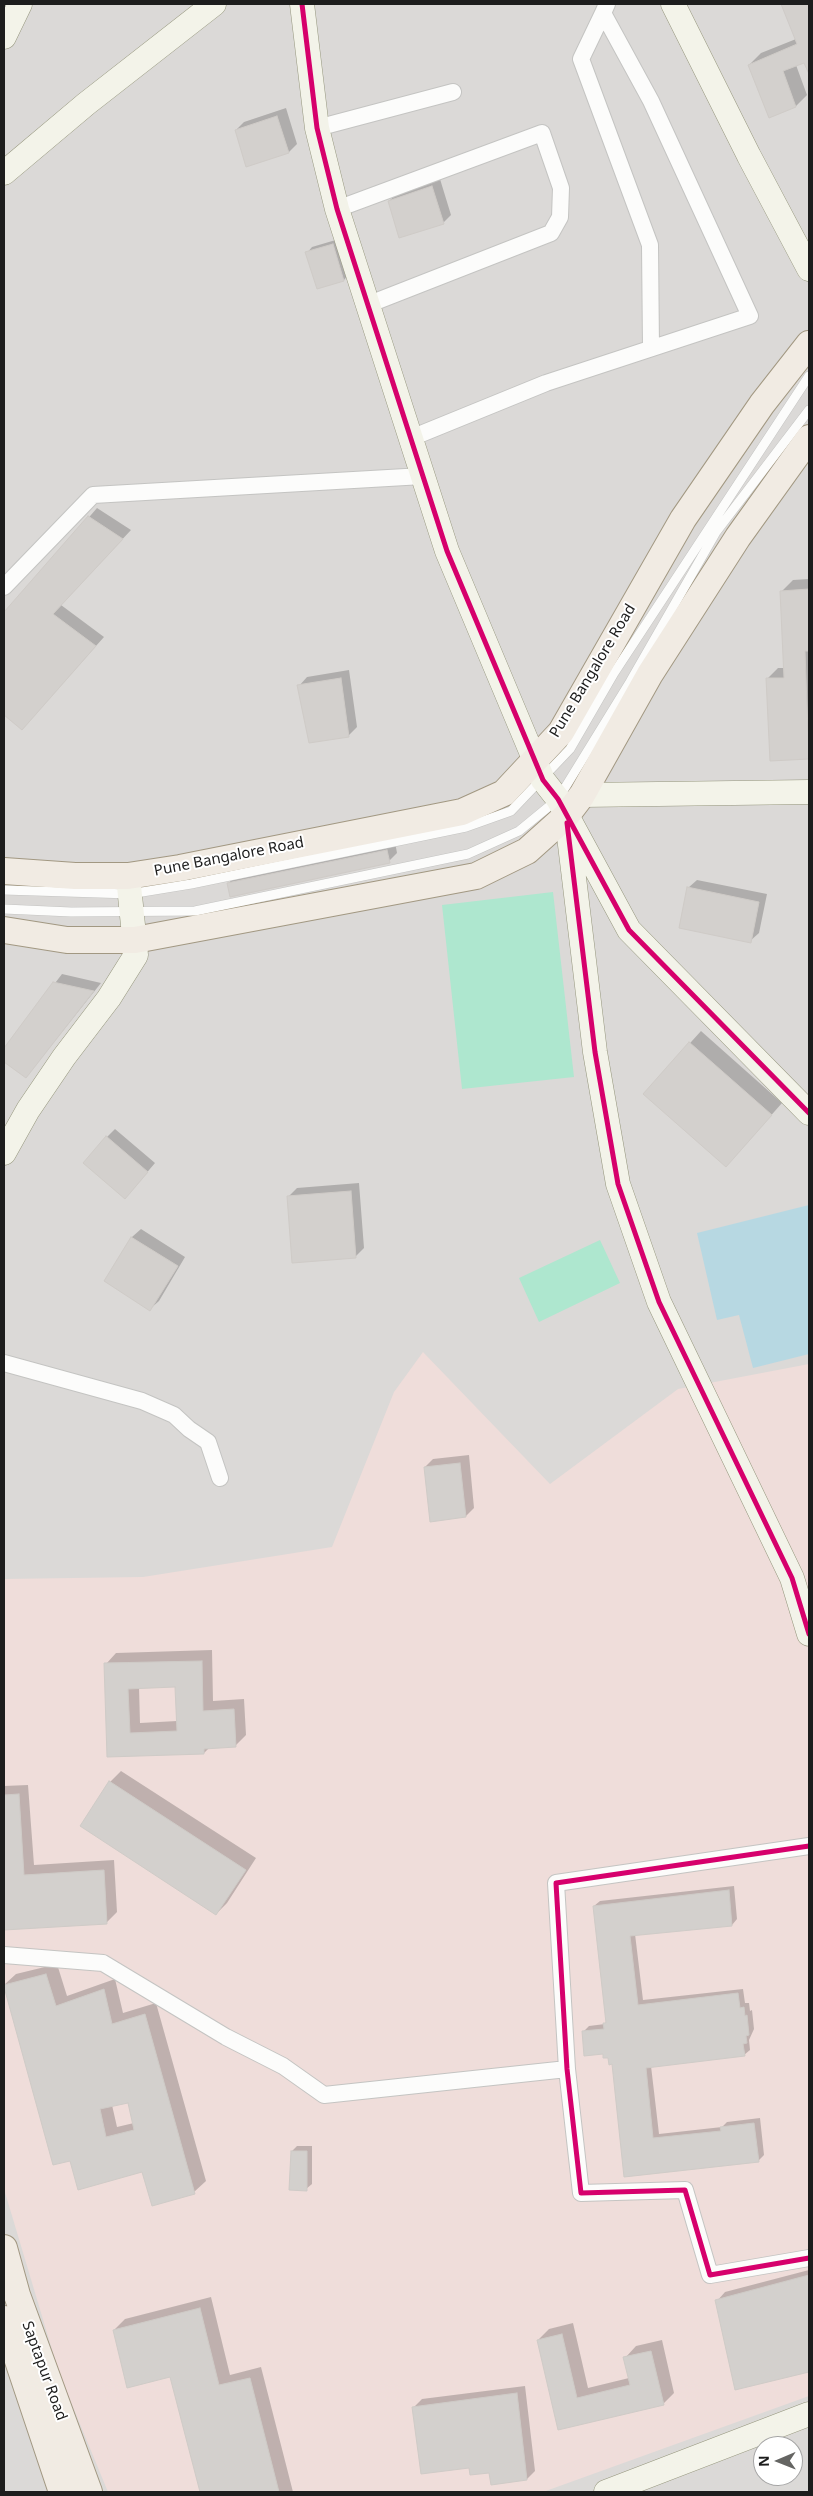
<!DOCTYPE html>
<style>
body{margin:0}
#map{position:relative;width:813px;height:2496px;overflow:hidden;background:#eceae6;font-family:"Noto Sans",sans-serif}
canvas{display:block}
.frame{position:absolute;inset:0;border:5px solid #1d1d1d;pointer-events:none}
.north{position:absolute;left:753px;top:2436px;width:50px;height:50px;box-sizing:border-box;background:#fff;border:1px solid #a5a5a5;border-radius:50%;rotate:269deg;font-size:14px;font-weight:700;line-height:20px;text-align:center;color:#1d1d1d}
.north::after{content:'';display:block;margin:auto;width:18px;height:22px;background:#656563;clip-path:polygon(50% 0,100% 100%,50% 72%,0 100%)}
</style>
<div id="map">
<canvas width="813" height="2496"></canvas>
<div class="frame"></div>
<div class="north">N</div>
</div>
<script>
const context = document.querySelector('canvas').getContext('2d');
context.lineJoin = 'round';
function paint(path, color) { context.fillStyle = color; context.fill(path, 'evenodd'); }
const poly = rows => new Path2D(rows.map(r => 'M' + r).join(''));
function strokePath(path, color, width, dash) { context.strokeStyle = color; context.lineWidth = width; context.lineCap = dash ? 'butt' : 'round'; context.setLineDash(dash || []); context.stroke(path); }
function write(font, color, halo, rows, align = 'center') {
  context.font = font + ' "Noto Sans",sans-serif'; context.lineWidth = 4; context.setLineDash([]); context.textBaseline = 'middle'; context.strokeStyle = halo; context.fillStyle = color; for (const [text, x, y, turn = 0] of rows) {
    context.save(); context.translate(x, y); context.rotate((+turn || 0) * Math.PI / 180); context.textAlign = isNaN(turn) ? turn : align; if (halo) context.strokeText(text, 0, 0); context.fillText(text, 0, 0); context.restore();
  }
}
paint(poly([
 [4,4,809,4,809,2492,4,2492],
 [763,2446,793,2446,793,2476,763,2476]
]), '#dbd9d7');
paint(poly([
 [423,1352,550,1484,678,1389,809,1364,809,2396,543,2492,108,2492,59,2373,4,2189,4,1579,143,1577,332,1547,394,1392]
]), '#efddda');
paint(poly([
 [553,892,574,1077,462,1089,442,905],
 [600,1240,620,1283,539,1322,519,1278]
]), '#aee7cf');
paint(poly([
 [809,1205,809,1354,753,1368,739,1315,717,1320,697,1233]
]), '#b7d8e2');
paint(poly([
 [783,4,809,4,809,60,796,65,807,95,796,106,749,65,761,53,796,39],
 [286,108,297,144,289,152,236,130,244,122],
 [440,179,451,215,443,223,389,201,398,193],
 [339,239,349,274,344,280,318,288,307,253,312,247],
 [97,508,131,530,61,605,104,637,22,729,4,714,4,616],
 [809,579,809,758,772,759,767,679,778,668,785,668,782,591,793,580],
 [349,670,357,727,348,736,299,686,307,677],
 [395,842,397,853,389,861,228,884,236,875],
 [697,880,767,894,759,933,750,941,688,888],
 [62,974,101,983,26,1077,4,1060,4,1050],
 [701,1031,782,1103,737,1154,645,1093],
 [115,1129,155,1163,133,1189,107,1137],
 [359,1183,364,1248,356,1256,293,1261,288,1197,297,1188],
 [141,1229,185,1257,159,1301,150,1309,105,1281,132,1237],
 [469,1455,474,1508,466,1516,425,1467,433,1459],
 [212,1650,213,1701,244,1699,246,1735,235,1746,210,1747,204,1753,109,1756,106,1664,116,1653],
 [176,1685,177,1721,140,1723,139,1687],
 [121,1771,256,1858,227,1903,216,1914,110,1782],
 [28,1785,34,1865,114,1860,117,1912,107,1922,4,1929,4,1786],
 [734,1886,737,1919,732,1925,635,1934,643,2000,743,1989,745,2003,749,2003,750,2011,752,2010,754,2029,749,2040,750,2050,744,2055,651,2066,659,2134,722,2127,727,2122,760,2118,764,2155,758,2161,626,2176,613,2063,583,2032,589,2026,605,2024,607,2020,594,1906,600,1901],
 [57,1964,67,1996,115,1979,123,2013,156,2003,206,2181,194,2192,143,2171,71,2159,4,1985,16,1974],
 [129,2101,134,2123,117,2127,112,2105],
 [297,2146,312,2146,312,2184,306,2189,292,2151],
 [809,2270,809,2371,736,2388,717,2301,725,2292],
 [211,2297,230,2375,261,2367,293,2492,201,2492,171,2375,114,2330,125,2319],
 [573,2323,588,2388,629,2378,625,2358,636,2346,662,2340,674,2393,663,2404,559,2429,538,2340,549,2329],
 [525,2386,535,2471,527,2479,491,2471,413,2408,422,2399]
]), '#0003');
const building = poly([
 [781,4,809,4,809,74,804,63,783,71,796,107,769,118,748,65,797,44,781,4],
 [277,116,289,153,246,167,235,130,277,116],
 [432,186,444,224,399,238,388,201,432,186],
 [333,244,344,281,317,289,305,252,333,244],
 [88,516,123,539,53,614,96,646,22,730,4,715,4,612,88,516],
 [809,589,809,651,805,651,809,759,770,761,766,678,784,678,780,591,809,589],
 [341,678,349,737,309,743,297,685,341,678],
 [387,850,390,863,230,897,227,883,387,850],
 [687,887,759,902,751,943,679,928,687,887],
 [53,982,94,991,26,1078,4,1062,4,1048,53,982],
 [689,1042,772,1115,726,1167,643,1094,689,1042],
 [106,1136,148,1172,125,1199,83,1163,106,1136],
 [351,1191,356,1258,292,1263,287,1196,351,1191],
 [131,1237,178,1266,150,1311,104,1281,131,1237],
 [460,1463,466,1517,430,1522,424,1467,460,1463],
 [202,1661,203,1711,234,1709,236,1747,204,1749,204,1754,107,1757,104,1663,202,1661],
 [175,1687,177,1731,130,1733,128,1689,175,1687],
 [109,1781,246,1870,216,1915,80,1826,109,1781],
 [19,1794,24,1875,104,1870,107,1924,4,1930,4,1795,19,1794],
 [729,1890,732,1926,630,1936,638,2005,738,1993,740,2008,744,2007,745,2016,747,2015,749,2035,746,2036,747,2043,743,2044,745,2056,646,2068,653,2138,721,2131,720,2127,754,2123,759,2162,624,2177,612,2064,609,2065,608,2058,603,2058,603,2054,584,2056,582,2031,604,2029,603,2023,606,2023,593,1906,729,1890],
 [46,1974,56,2006,104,1989,112,2024,145,2014,195,2194,152,2206,142,2172,78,2190,70,2161,53,2165,4,1987,4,1985,46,1974],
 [128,2103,134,2130,106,2137,100,2109,128,2103],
 [291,2151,307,2151,307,2191,289,2190,291,2151],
 [809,2275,809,2372,735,2390,715,2300,809,2275],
 [200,2308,219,2385,250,2378,279,2492,200,2492,170,2377,127,2388,113,2330,200,2308],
 [562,2334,577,2398,630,2385,623,2357,651,2351,664,2405,558,2430,537,2340,562,2334],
 [517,2393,527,2480,491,2485,489,2473,470,2475,469,2468,421,2474,412,2407,517,2393]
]);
paint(building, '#d3d0cd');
strokePath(building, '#cfcbc7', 1);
const lane = poly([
 [4,890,130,894,191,884,466,827,511,811,570,749,614,673,809,376],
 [4,909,71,912,195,911,468,854,519,831,558,799,630,682,716,532,809,410]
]);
const street = poly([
 [603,13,581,59,650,245,651,348],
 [317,128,453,92],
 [337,209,542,133,561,188,560,217,551,233,367,305],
 [411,438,546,383,750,316,651,101,603,13,607,4],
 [4,587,93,495,423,476],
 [4,1363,142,1401,174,1415,189,1429,208,1442,220,1478],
 [809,1846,556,1883,567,2069,581,2193,685,2190,710,2275,809,2258],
 [4,1955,103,1963,226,2037,283,2066,324,2095,567,2069]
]);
const secondary = poly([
 [302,4,317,128,337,209,447,551,543,780,558,799,629,930,809,1113],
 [673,4,749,156,809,269],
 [4,37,20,4],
 [4,173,86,104,214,4],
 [582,795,809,792],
 [568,828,595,1052,618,1184,659,1302,792,1578,809,1634],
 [4,1153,28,1110,64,1057,109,998,136,955,128,876],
 [606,2492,809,2414]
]);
const primary = poly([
 [4,871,75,876,128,876,180,868,462,812,504,793,561,732,683,519,762,404,809,344],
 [4,930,67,940,135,940,476,876,527,851,566,816,582,795,650,674,738,537,809,438],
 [4,2248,17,2295,89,2492],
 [4,2319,62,2492]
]);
strokePath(lane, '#c4c4c2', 10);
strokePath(street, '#c4c4c2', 18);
strokePath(secondary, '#95967d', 25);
strokePath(primary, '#a29882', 28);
strokePath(lane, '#fcfcfb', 9);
strokePath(street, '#fcfcfb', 16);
strokePath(secondary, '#f3f3e9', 24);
strokePath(primary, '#f1ebe3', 26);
strokePath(poly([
 [302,4,317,128,337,209,447,551,543,780,558,799,629,930,809,1113],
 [567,823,595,1052,618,1184,659,1302,792,1578,809,1634],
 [809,1846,556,1883,567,2069,581,2193,685,2190,710,2275,809,2258]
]), '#d6006c', 5);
write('15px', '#1d1d1d', '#fff', [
 ["Pune Bangalore Road",593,671,-59],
 ["Pune Bangalore Road",229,857,-11],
 ["Saptapur Road",44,2371,70]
]);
</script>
